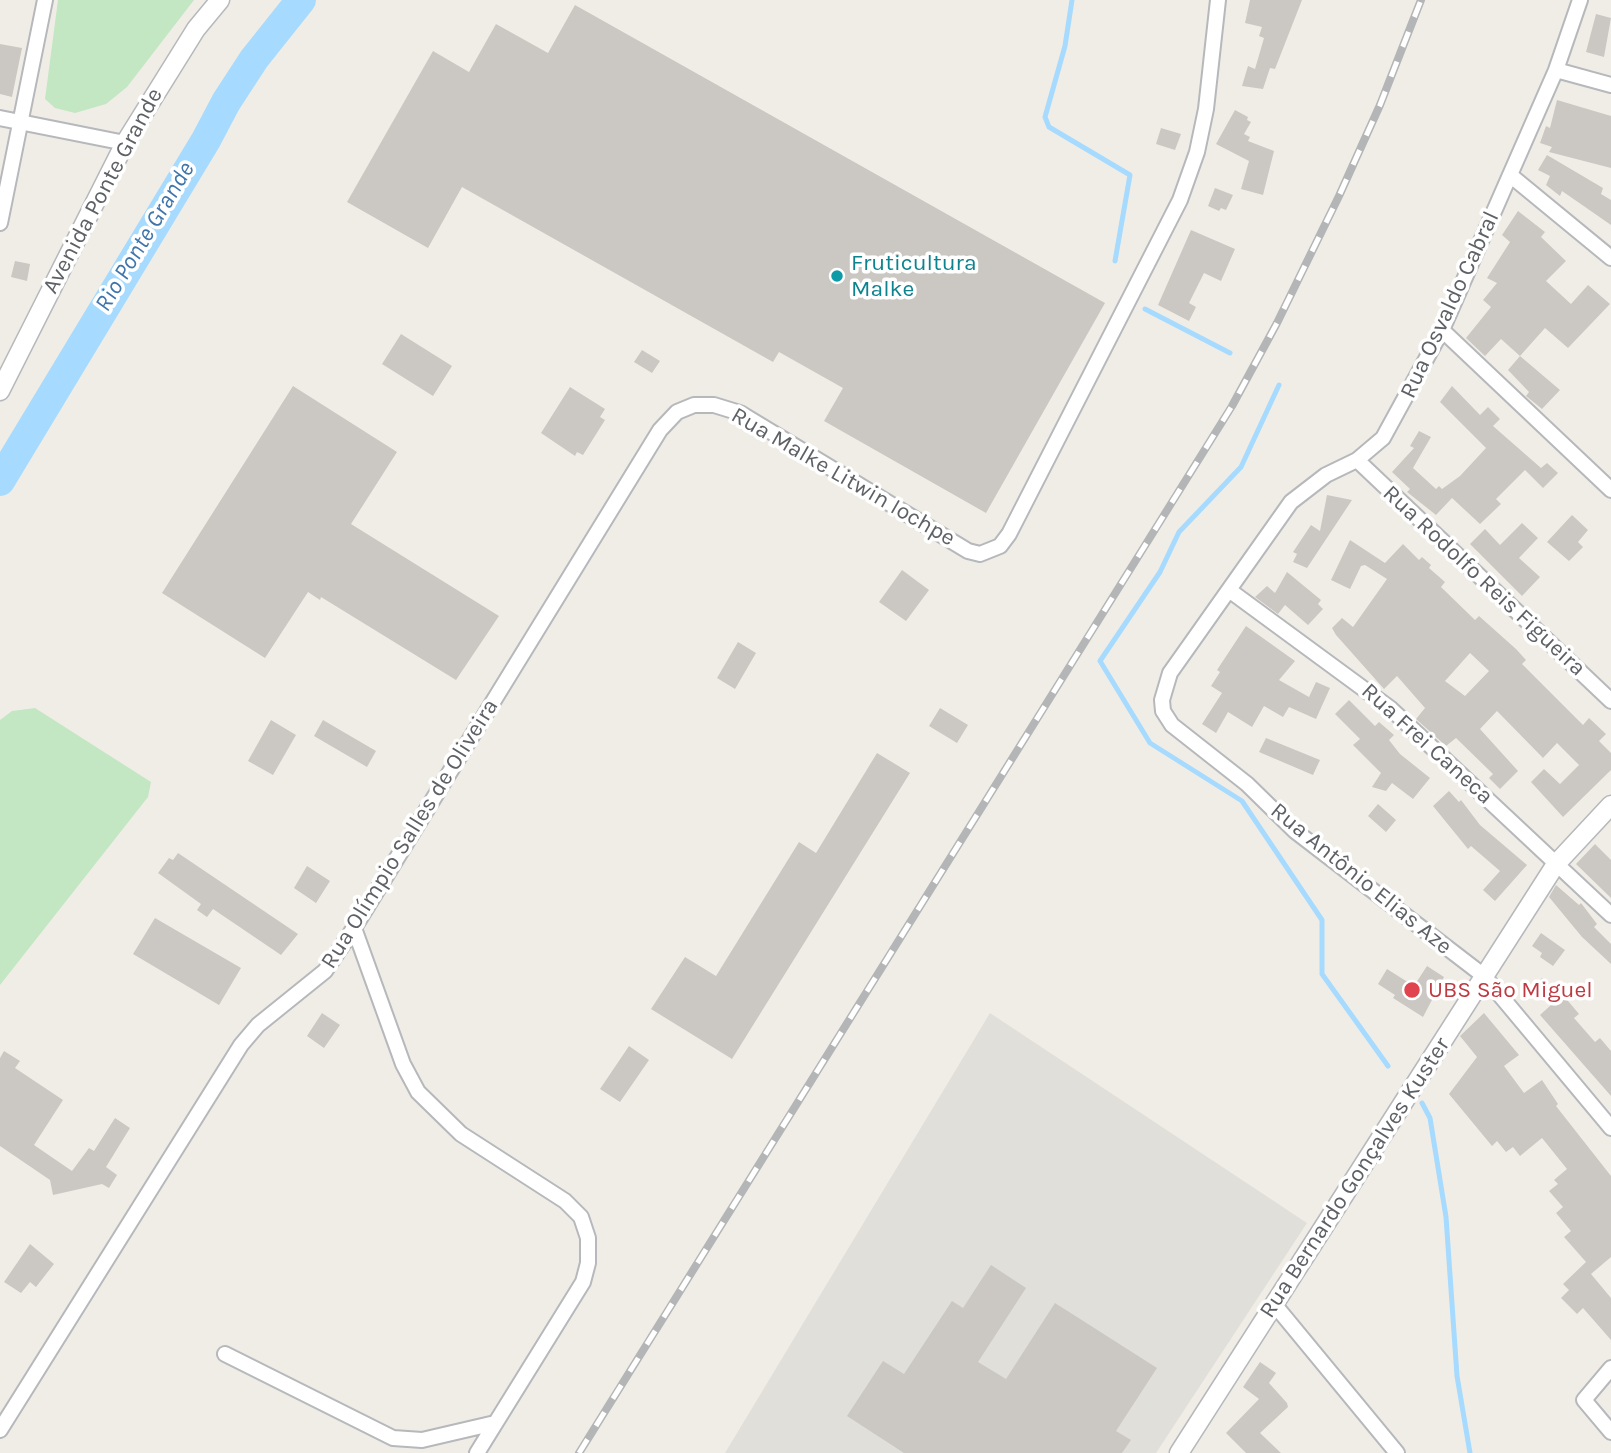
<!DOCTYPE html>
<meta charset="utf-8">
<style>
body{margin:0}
canvas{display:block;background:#f0ede6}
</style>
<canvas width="1611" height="1453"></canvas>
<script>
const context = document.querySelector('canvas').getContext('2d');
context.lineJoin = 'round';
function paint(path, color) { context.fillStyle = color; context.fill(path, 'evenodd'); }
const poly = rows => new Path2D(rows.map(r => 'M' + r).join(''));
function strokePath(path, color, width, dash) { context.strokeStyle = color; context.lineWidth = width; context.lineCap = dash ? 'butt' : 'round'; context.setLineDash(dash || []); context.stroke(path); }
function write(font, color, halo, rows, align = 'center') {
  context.font = font + ' Karla,sans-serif'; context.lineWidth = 7; context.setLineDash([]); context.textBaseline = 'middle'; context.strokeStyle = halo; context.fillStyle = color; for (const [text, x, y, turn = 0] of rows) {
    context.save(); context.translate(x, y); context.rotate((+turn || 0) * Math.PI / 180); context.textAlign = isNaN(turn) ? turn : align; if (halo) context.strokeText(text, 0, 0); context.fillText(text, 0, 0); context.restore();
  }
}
paint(poly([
 [990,1013,1307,1223,1156,1453,725,1453]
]), '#e1dfda');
paint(poly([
 [58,0,194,0,127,87,106,104,75,113,55,108,45,99],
 [35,708,151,782,148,797,0,985,0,720,12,711]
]), '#c3e7c2');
strokePath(poly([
 [1072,0,1065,46,1045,117,1049,127,1130,175,1115,261],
 [1145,309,1230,353],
 [1279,385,1241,467,1179,532,1160,572,1100,661,1150,743,1242,801,1322,920,1322,974,1388,1066],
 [1422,1103,1430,1118,1446,1217,1457,1376,1470,1453]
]), '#a6dbff', 5);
strokePath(poly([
 [0,481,206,140,226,102,254,59,301,0]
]), '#a6dbff', 30);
paint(poly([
 [1250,0,1302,0,1275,69,1270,68,1263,89,1242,86,1248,66,1255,69,1264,38,1259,36,1262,27,1245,23],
 [575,5,1105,303,986,513,824,421,843,388,779,352,773,362,462,187,428,248,347,202,433,51,469,72,496,24,548,53],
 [1596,14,1611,18,1604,57,1586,52],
 [0,44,22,48,12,97,0,94],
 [1557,100,1611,116,1611,168,1549,152,1552,147,1540,143,1546,126,1550,128],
 [1235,110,1248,117,1247,120,1251,122,1244,134,1250,137,1248,141,1274,151,1263,195,1241,189,1249,161,1216,144],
 [1161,128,1181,134,1175,150,1156,144],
 [1547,155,1603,188,1601,194,1611,200,1611,225,1562,191,1560,196,1546,185,1550,176,1538,170],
 [1215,188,1233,195,1226,210,1221,208,1219,211,1208,206],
 [1518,211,1545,232,1541,237,1566,261,1546,281,1571,304,1588,285,1610,304,1568,348,1545,328,1520,356,1501,339,1485,356,1466,338,1491,307,1483,300,1497,283,1487,278,1510,242,1502,235],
 [1191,230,1235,249,1221,281,1204,273,1189,303,1196,307,1189,321,1158,305],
 [15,261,30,264,27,281,11,277],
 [401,334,452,366,433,396,382,364],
 [642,350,660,361,652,373,634,362],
 [1520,356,1560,390,1542,409,1526,396,1529,392,1508,370],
 [293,386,397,452,351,524,499,616,456,680,321,597,320,600,308,592,265,658,162,593],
 [1452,386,1480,415,1488,407,1500,419,1493,426,1541,468,1547,463,1558,473,1543,488,1525,470,1496,499,1501,504,1480,524,1452,498,1436,515,1407,492,1410,489,1392,472,1414,448,1410,446,1419,431,1431,437,1413,468,1436,489,1439,486,1442,489,1460,476,1486,448,1440,402],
 [570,387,605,409,600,417,605,420,583,455,577,452,575,456,541,433],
 [1327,495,1352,500,1307,568,1293,562,1297,554,1293,552,1311,525,1320,531],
 [1572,515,1588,530,1578,542,1583,547,1569,561,1547,542],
 [1522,523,1538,538,1519,558,1540,577,1522,596,1470,544,1485,529,1500,545],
 [1350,540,1385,563,1403,544,1419,560,1422,557,1431,565,1429,568,1445,582,1441,587,1475,620,1479,616,1516,649,1526,660,1522,664,1583,725,1589,718,1606,734,1599,741,1611,753,1611,770,1563,817,1531,782,1544,769,1560,784,1579,765,1557,743,1543,758,1497,711,1480,729,1518,771,1500,789,1489,778,1493,774,1456,738,1446,746,1416,719,1425,708,1397,676,1384,689,1336,635,1332,628,1342,618,1353,627,1387,579,1365,565,1361,566,1350,589,1331,580],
 [1470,653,1489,671,1465,696,1445,681],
 [902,570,929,590,906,621,879,602],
 [1287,572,1321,600,1318,604,1323,609,1308,625,1285,605,1278,614,1255,597,1267,586,1275,593],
 [1246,626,1295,661,1279,680,1309,697,1316,682,1330,688,1316,719,1289,707,1283,717,1264,706,1252,727,1228,712,1216,733,1202,724,1222,693,1211,686,1220,672,1217,670],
 [738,642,756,653,735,689,717,678],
 [1349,700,1375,726,1379,722,1394,735,1389,740,1400,754,1430,778,1413,799,1392,783,1386,791,1372,787,1381,773,1353,745,1360,739,1335,714],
 [940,708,968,725,957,743,929,726],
 [271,720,296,735,273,775,248,761],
 [323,720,376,751,367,767,314,736],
 [1266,738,1320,760,1313,775,1259,752],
 [877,753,910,773,732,1059,651,1009,685,957,716,976,799,842,816,853],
 [1449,791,1459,802,1461,800,1480,825,1527,865,1495,901,1483,890,1500,871,1471,846,1468,849,1433,806],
 [1378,804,1396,820,1386,832,1368,816],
 [1595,844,1611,860,1611,898,1576,864],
 [178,853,298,934,281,955,213,909,207,917,197,910,201,904,158,873,169,858,173,860],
 [307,866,330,881,316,903,294,888],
 [1556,885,1579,905,1581,903,1597,924,1594,927,1611,944,1611,964,1582,937,1549,897],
 [155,918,241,968,219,1005,133,954],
 [1541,933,1565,950,1553,966,1540,957,1542,953,1532,946],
 [1427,966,1444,977,1423,1017,1393,998,1395,995,1378,984,1387,969,1414,986],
 [1542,978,1563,995,1579,1014,1574,1018,1595,1042,1600,1038,1611,1051,1611,1096,1540,1015,1551,1005,1532,990],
 [322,1013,340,1025,324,1048,307,1036],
 [1484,1013,1519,1055,1504,1066,1524,1093,1542,1080,1558,1104,1556,1106,1611,1176,1611,1257,1591,1274,1611,1298,1611,1340,1583,1308,1577,1314,1561,1298,1569,1290,1563,1284,1586,1262,1564,1237,1571,1231,1556,1213,1563,1207,1549,1191,1558,1184,1554,1180,1567,1169,1542,1138,1520,1156,1513,1147,1506,1152,1497,1141,1492,1146,1449,1094,1477,1057,1460,1036],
 [629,1046,649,1060,620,1102,600,1089],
 [4,1051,20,1061,15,1068,63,1100,34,1145,72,1171,89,1148,94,1151,115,1118,130,1128,106,1167,117,1175,109,1188,102,1184,53,1195,50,1180,0,1146,0,1058],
 [30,1244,54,1264,36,1287,30,1282,21,1293,4,1282],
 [991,1265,1026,1288,978,1362,1006,1379,1055,1303,1157,1368,1116,1431,1131,1440,1122,1453,904,1453,847,1416,883,1361,904,1374,952,1301,963,1308],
 [1260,1362,1276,1373,1269,1383,1287,1403,1288,1407,1260,1433,1281,1453,1246,1453,1226,1433,1259,1399,1243,1387]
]), '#cbc8c3');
const minor = poly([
 [1580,0,1556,70,1442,330,1383,438,1357,460,1326,475,1291,502,1170,673,1162,700,1163,711,1172,725,1247,784,1295,831,1484,976,1611,1128],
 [1556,70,1611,85],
 [0,118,125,143],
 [1510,175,1611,258],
 [0,223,45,0],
 [1442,330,1611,490],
 [1357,460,1611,701],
 [1229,590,1391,709,1611,915],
 [354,928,403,1064,418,1092,461,1134,565,1201,581,1217,588,1238,588,1263,583,1282,477,1453],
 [1274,1304,1397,1453],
 [225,1354,393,1438,422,1440,495,1423],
 [1611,1368,1584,1400,1611,1432],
 [0,1430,241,1045,258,1025,325,971,354,928,660,430,677,412,694,405,714,405,740,413,968,551,980,554,1000,546,1009,534,1180,200,1197,152,1206,109,1218,0]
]);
const tertiary = poly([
 [0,391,125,143,196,29,220,0],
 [1179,1453,1556,864,1611,805]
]);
strokePath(minor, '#b6b8bc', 18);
strokePath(tertiary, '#b6b8bc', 21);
strokePath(minor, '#fff', 14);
strokePath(tertiary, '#fff', 18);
const rail = poly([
 [579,1453,1232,406,1277,323,1339,196,1380,105,1421,0]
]);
strokePath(rail, '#b4b5b6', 8);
strokePath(rail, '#fff', 5, [16]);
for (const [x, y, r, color] of [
 [837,276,7,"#0f9aa8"],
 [1412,990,9,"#e0444e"]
]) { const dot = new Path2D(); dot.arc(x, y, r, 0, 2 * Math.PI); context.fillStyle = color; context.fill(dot); strokePath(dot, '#fff', 2.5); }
write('23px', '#5d6166', '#fff', [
 ["Avenida Ponte Grande",103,191,-62],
 ["Rua Osvaldo Cabral",1450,305,-65],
 ["Rua Malke Litwin Iochpe",843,477,30],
 ["Rua Rodolfo Reis Figueira",1484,581,43],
 ["Rua Frei Caneca",1427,744,42],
 ["Rua Olímpio Salles de Oliveira",410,834,-58],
 ["Rua Antônio Elias Aze",1361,879,39],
 ["Rua Bernardo Gonçalves Kuster",1355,1178,-57]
]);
write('23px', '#0d838f', '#fff', [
 ["Fruticultura",851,263],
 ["Malke",851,289]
], 'left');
write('23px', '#be3a42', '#fff', [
 ["UBS São Miguel",1428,990]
], 'left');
write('italic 24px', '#3e75ab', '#fff', [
 ["Rio Ponte Grande",145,237,-59]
]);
</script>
